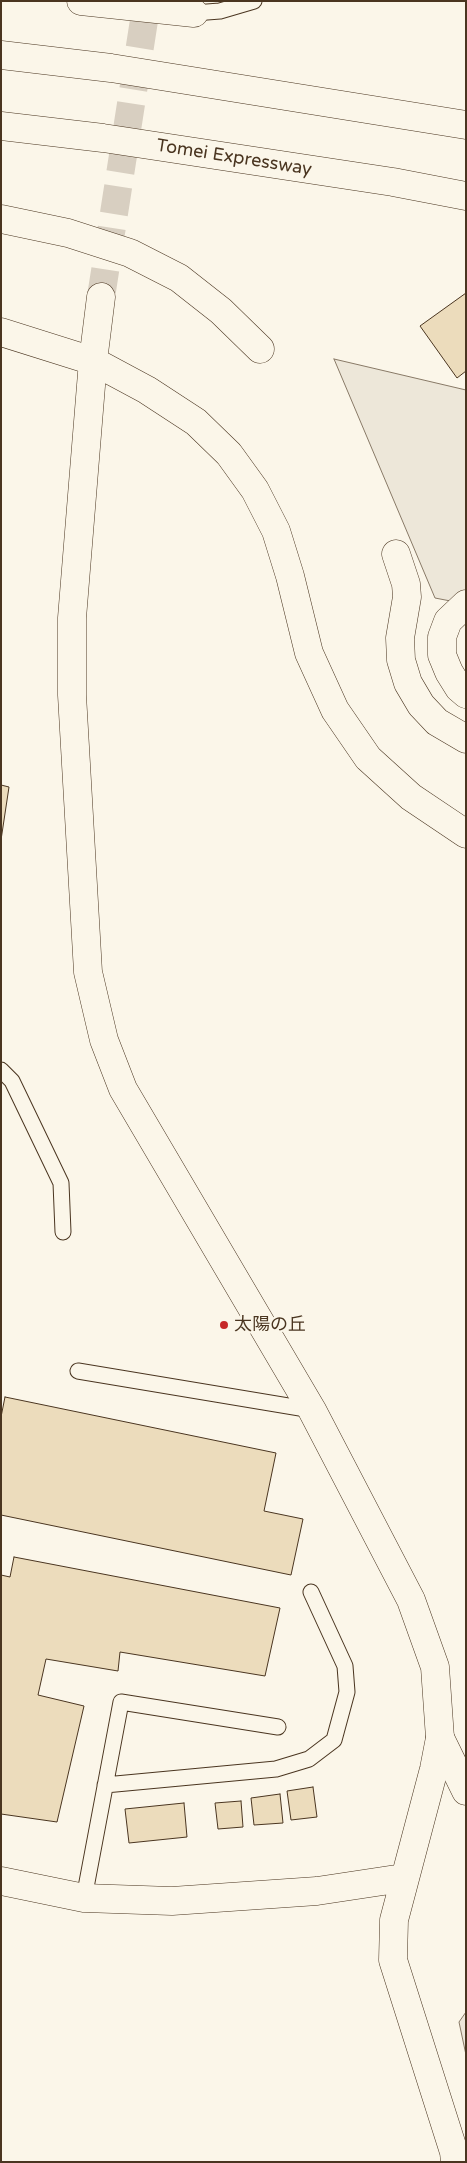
<!DOCTYPE html>
<meta charset="utf-8">
<style>
body{margin:0}
#map{position:relative;width:467px;height:2163px;overflow:hidden;background:#fbf6e9;font-family:"Varela Round",sans-serif}
canvas{display:block}
.frame{position:absolute;inset:0;border:2px solid #4a3520;pointer-events:none}
</style>
<div id="map">
<canvas width="467" height="2163"></canvas>
<div class="frame"></div>
</div>
<script>
const context = document.querySelector('canvas').getContext('2d');
context.lineJoin = 'round';
function paint(path, color) { context.fillStyle = color; context.fill(path, 'evenodd'); }
const poly = rows => new Path2D(rows.map(r => 'M' + r).join(''));
function strokePath(path, color, width, dash) { context.strokeStyle = color; context.lineWidth = width; context.lineCap = dash ? 'butt' : 'round'; context.setLineDash(dash || []); context.stroke(path); }
function write(font, color, halo, rows, align = 'center') {
  context.font = font + ' "Varela Round","Noto Sans JP",sans-serif'; context.lineWidth = 4; context.setLineDash([]); context.textBaseline = 'middle'; context.strokeStyle = halo; context.fillStyle = color; for (const [text, x, y, turn = 0] of rows) {
    context.save(); context.translate(x, y); context.rotate((+turn || 0) * Math.PI / 180); context.textAlign = isNaN(turn) ? turn : align; if (halo) context.strokeText(text, 0, 0); context.fillText(text, 0, 0); context.restore();
  }
}
const green = poly([
 [466,2012,466,2055,459,2022,466,2012]
]);
paint(green, '#ede6d9');
strokePath(green, '#887966', 1);
const parking = poly([
 [334,359,466,390,466,604,435,598,334,359]
]);
paint(parking, '#ede7d9');
strokePath(parking, '#887966', 1);
const building = poly([
 [466,293,466,371,457,378,420,326,466,293],
 [1,785,9,787,1,840,1,785],
 [5,1397,276,1453,264,1511,303,1519,291,1575,1,1515,1,1417,5,1397],
 [14,1557,280,1608,265,1676,120,1652,118,1671,46,1659,38,1695,84,1706,57,1822,1,1814,1,1575,10,1577,14,1557],
 [313,1787,317,1817,291,1820,287,1791,313,1787],
 [280,1794,283,1823,254,1825,251,1798,280,1794],
 [241,1801,243,1827,218,1829,215,1803,241,1801],
 [184,1803,187,1837,129,1843,125,1809,184,1803]
]);
paint(building, '#ecdcbc');
strokePath(building, '#4a3520', 1);
strokePath(poly([
 [101,297,147,1]
]), '#d8cfc1', 28, [28, 14]);
const lane = poly([
 [194,13,220,11,254,1],
 [1,1070,12,1081,61,1183,63,1232],
 [78,1371,312,1410],
 [105,1785,276,1769,309,1759,334,1740,347,1692,345,1666,311,1592],
 [84,1898,121,1702,278,1727]
]);
const street = poly([
 [440,1738,466,1791]
]);
const secondary = poly([
 [101,297,93,361,72,618,72,695,88,972,104,1040,123,1089,312,1410,411,1600,435,1667,440,1738,434,1769,394,1920,393,1960,454,2152,455,2162],
 [1,332,93,361,147,390,196,422,229,454,255,490,276,531,290,576,309,653,335,710,368,758,411,797,466,834],
 [1,1881,84,1898,172,1901,317,1891,403,1878]
]);
const highway = poly([
 [81,1,194,13],
 [1,55,111,68,466,125],
 [1,126,103,138,393,182,466,196],
 [1,219,68,233,130,253,179,278,221,311,260,349],
 [396,554,406,584,407,597,400,638,401,660,408,683,421,705,437,722,466,739],
 [466,604,448,621,442,637,442,655,449,672,459,688,466,694]
]);
strokePath(lane, '#4a3520', 17);
strokePath(street, '#4a3520', 29);
strokePath(secondary, '#4a3520', 29);
strokePath(highway, '#4a3520', 29);
strokePath(lane, '#fbf6e9', 15);
strokePath(street, '#fbf6e9', 28);
strokePath(secondary, '#fbf6e9', 28);
strokePath(highway, '#fbf6e9', 28);
for (const [x, y, r, color] of [
 [224,1325,5,"#c62828"]
]) { const dot = new Path2D(); dot.arc(x, y, r, 0, 2 * Math.PI); context.fillStyle = color; context.fill(dot); strokePath(dot, '#fbf6e9', 2); }
write('18px', '#4a3520', '#fbf6e9', [
 ["Tomei Expressway",234,158,9]
]);
write('18px', '#4a3520', '#fbf6e9', [
 ["太陽の丘",234,1325]
], 'left');
</script>
